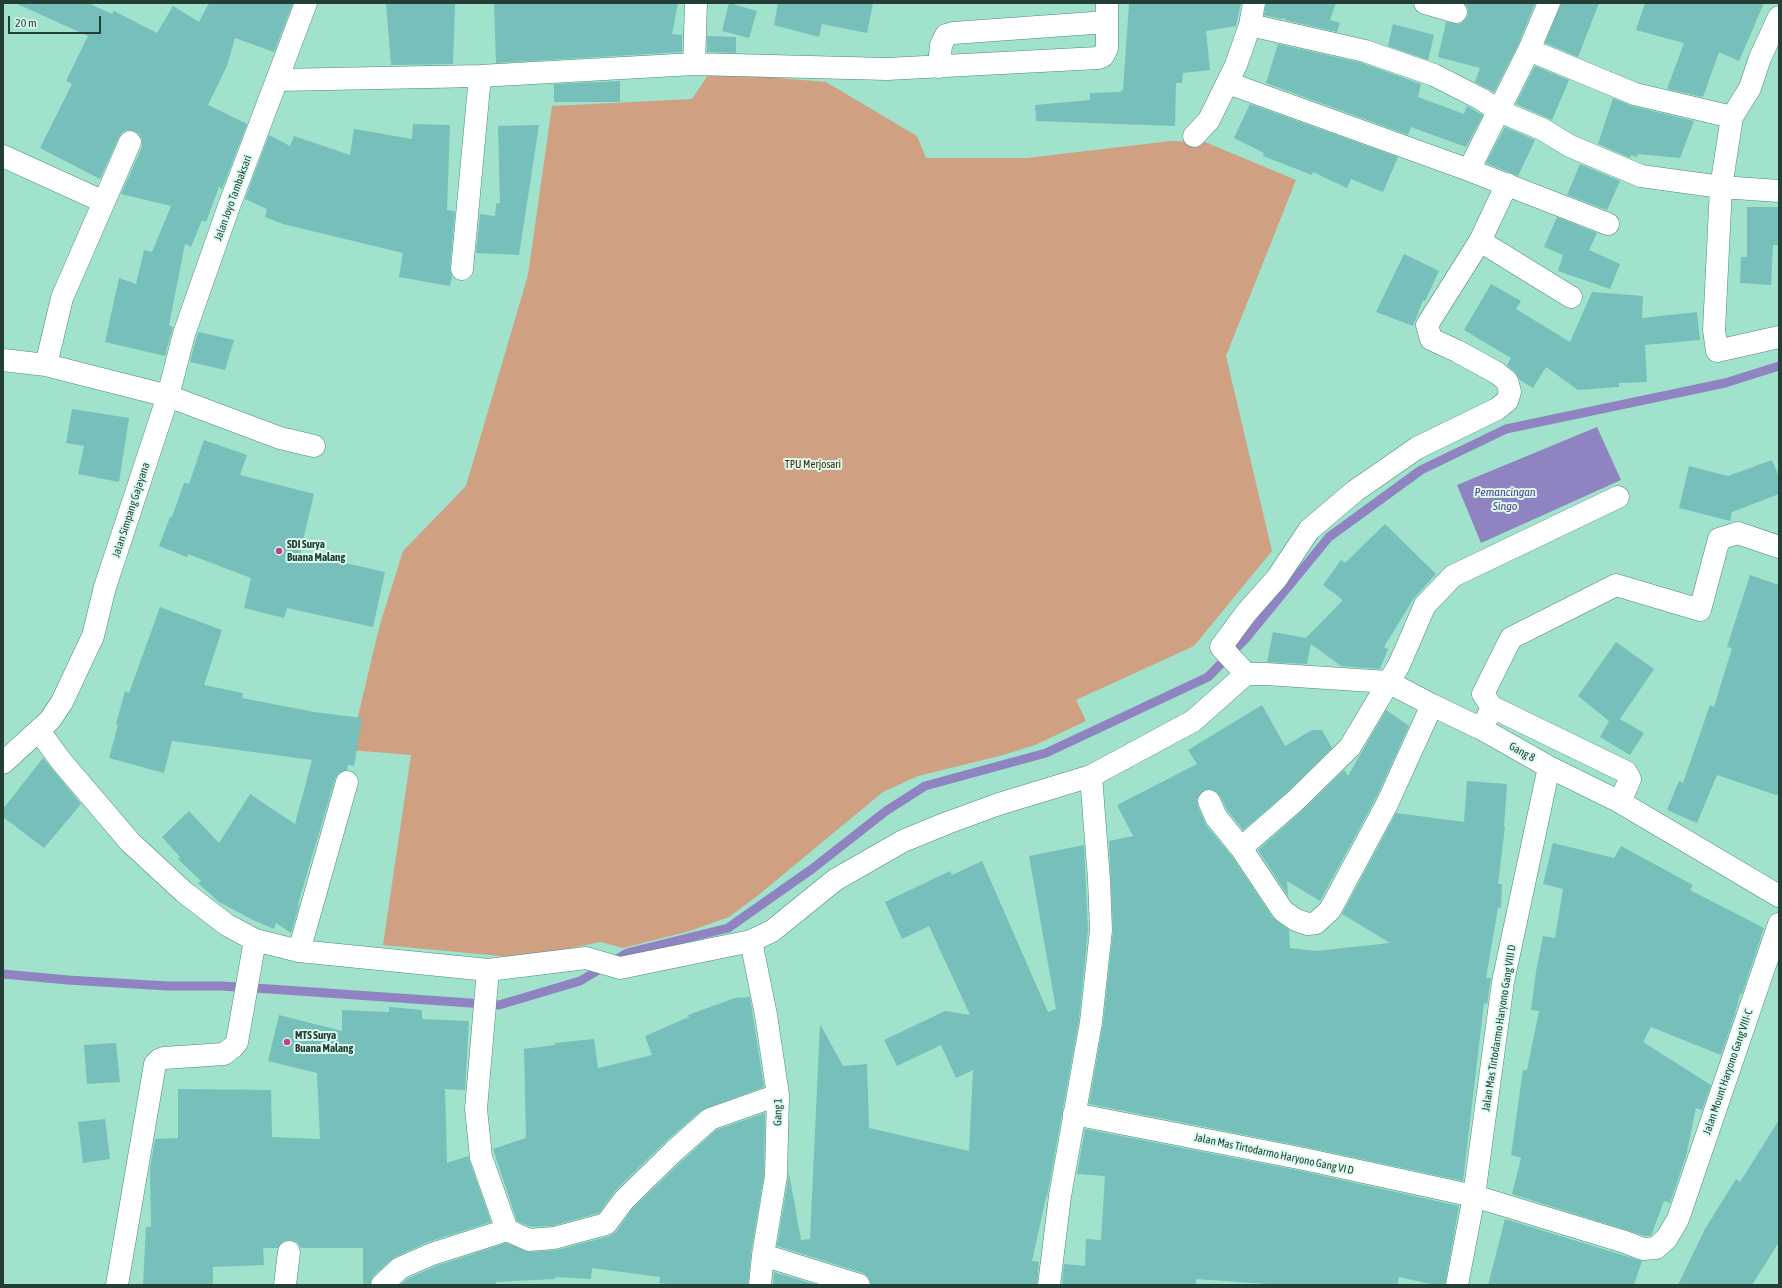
<!DOCTYPE html>
<style>
body{margin:0}
#map{position:relative;width:1782px;height:1288px;overflow:hidden;background:#a0e2cc;font-family:"Asap Condensed",sans-serif}
canvas{display:block}
.frame{position:absolute;inset:0;border:4px solid #233e35;pointer-events:none}
.scale{position:absolute;left:8px;top:16px;width:93px;height:18px;box-sizing:border-box;border:2px solid #233e35;border-top:0;padding-left:5px;font-size:12px;line-height:14px;white-space:nowrap;color:#233e35;-webkit-text-stroke:3px #dbfbef;paint-order:stroke}
</style>
<div id="map">
<canvas width="1782" height="1288"></canvas>
<div class="frame"></div>
<div class="scale">20 m</div>
</div>
<script>
const context = document.querySelector('canvas').getContext('2d');
context.lineJoin = 'round';
function paint(path, color) { context.fillStyle = color; context.fill(path, 'evenodd'); }
const poly = rows => new Path2D(rows.map(r => 'M' + r).join(''));
function strokePath(path, color, width, dash) { context.strokeStyle = color; context.lineWidth = width; context.lineCap = dash ? 'butt' : 'round'; context.setLineDash(dash || []); context.stroke(path); }
function write(font, color, halo, rows, align = 'center') {
  context.font = font + ' "Asap Condensed",sans-serif'; context.lineWidth = 4; context.setLineDash([]); context.textBaseline = 'middle'; context.strokeStyle = halo; context.fillStyle = color; for (const [text, x, y, turn = 0] of rows) {
    context.save(); context.translate(x, y); context.rotate((+turn || 0) * Math.PI / 180); context.textAlign = isNaN(turn) ? turn : align; if (halo) context.strokeText(text, 0, 0); context.fillText(text, 0, 0); context.restore();
  }
}
paint(poly([
 [710,72,826,82,917,136,926,158,1027,158,1171,141,1205,142,1296,180,1226,356,1272,551,1194,646,1076,700,1086,721,1035,745,1003,755,918,776,883,792,756,897,729,917,690,931,623,948,601,942,522,958,383,945,411,755,350,750,379,628,403,551,466,486,528,275,552,106,692,99]
]), '#d0a083');
paint(poly([
 [1597,427,1621,480,1481,543,1457,485]
]), '#8f84c1');
strokePath(poly([
 [3,974,68,980,168,986,221,986,270,989,499,1005,580,981,627,953,728,928,812,869,886,811,925,786,1046,753,1208,677,1247,637,1329,537,1421,470,1506,429,1725,383,1779,366]
]), '#8f84c1', 9);
paint(poly([
 [15,3,88,3,112,14,114,11,157,33,173,6,199,22,209,3,293,3,274,52,235,38,227,66,208,105,247,124,222,189,219,187,206,222,202,220,191,247,185,244,169,325,173,327,165,356,105,342,119,278,136,284,144,250,152,252,171,206,121,194,142,147,142,140,140,134,135,131,128,130,122,132,119,137,100,179,40,148,72,84,66,81,88,36],
 [386,3,455,3,453,64,391,65],
 [494,3,678,3,672,34,682,35,682,52,496,63],
 [729,3,757,11,749,38,722,31],
 [778,3,873,3,867,33,822,24,819,37,774,25],
 [1129,3,1241,3,1236,26,1206,31,1210,70,1183,73,1182,83,1176,83,1175,126,1036,121,1035,105,1090,100,1090,93,1121,92,1121,90,1123,90],
 [1266,3,1336,3,1330,20,1340,23,1337,32,1285,20,1285,18,1281,19,1264,15],
 [1465,3,1535,3,1518,45,1494,92,1475,82,1480,68,1438,57,1446,22,1459,24,1464,21,1468,16,1468,9],
 [1561,3,1599,3,1578,57,1545,43],
 [1645,3,1764,3,1739,61,1719,52,1703,97,1667,89,1684,43,1636,30],
 [1393,24,1434,35,1428,60,1388,46],
 [707,36,736,37,736,53,707,52],
 [1278,44,1362,63,1421,84,1418,97,1464,114,1467,106,1483,115,1466,147,1411,127,1408,135,1266,83],
 [1535,66,1569,80,1552,120,1516,104],
 [620,81,620,102,554,102,554,84],
 [1613,98,1632,106,1694,121,1680,158,1638,154,1637,157,1631,155,1630,158,1598,144],
 [1250,104,1398,157,1383,192,1351,179,1347,188,1313,172,1312,175,1263,156,1264,153,1234,138],
 [413,124,450,125,447,210,455,211,450,268,452,276,450,286,399,277,403,253,283,224,265,217,267,209,245,199,269,135,290,146,294,136,350,155,354,129,412,139],
 [539,125,519,255,476,253,480,214,495,216,496,204,500,203,498,126],
 [1505,127,1535,140,1518,176,1486,163],
 [1580,164,1620,181,1607,210,1567,195],
 [1747,207,1779,207,1779,245,1773,245,1771,285,1740,283,1741,257,1747,257],
 [1557,217,1597,233,1589,250,1620,264,1610,289,1558,271,1563,255,1544,247],
 [1404,254,1439,271,1425,301,1423,300,1413,326,1376,312],
 [1491,284,1521,301,1516,309,1570,342,1592,292,1643,296,1642,318,1697,312,1700,340,1645,345,1647,382,1619,383,1619,387,1578,390,1546,367,1533,388,1520,380,1515,372,1507,365,1511,358,1464,330],
 [198,332,234,340,225,370,190,362],
 [72,409,129,418,119,482,78,474,84,446,66,443],
 [204,440,247,455,240,475,314,494,300,553,385,572,373,627,287,608,284,618,244,608,251,578,188,554,187,557,159,546,170,517,172,517,184,483,189,484],
 [1772,460,1779,477,1779,494,1732,512,1730,521,1679,508,1689,466,1728,476],
 [1385,524,1436,574,1414,598,1384,647,1388,649,1380,669,1341,666,1311,644,1307,664,1267,662,1273,632,1306,638,1343,600,1323,585,1341,560,1345,563],
 [1750,575,1779,585,1779,796,1717,775,1697,823,1667,810,1679,781,1683,783,1710,705,1714,707,1732,648,1727,647],
 [160,607,222,630,204,685,243,693,242,698,314,712,362,718,354,766,348,765,347,770,339,773,335,779,298,904,299,905,291,933,276,923,274,929,253,920,219,902,198,883,201,881,178,859,180,857,162,837,189,811,219,843,250,794,295,824,312,760,172,741,164,773,109,758,118,725,116,724,125,691,129,693],
 [1616,642,1654,669,1620,719,1644,733,1630,755,1600,737,1609,721,1578,696],
 [1262,705,1285,746,1312,730,1322,730,1332,748,1287,792,1243,830,1227,810,1220,796,1216,791,1210,789,1204,790,1199,794,1197,800,1198,806,1206,825,1231,855,1273,918,1289,930,1290,948,1316,951,1390,943,1342,914,1396,813,1464,822,1467,781,1507,784,1504,827,1505,827,1498,884,1502,884,1501,908,1498,908,1486,978,1491,978,1487,1004,1484,1003,1463,1181,1306,1147,1089,1104,1103,1023,1113,931,1109,841,1133,836,1117,805,1197,764,1188,750],
 [1386,710,1409,726,1376,798,1320,901,1287,881,1288,896,1258,850,1303,810,1344,770,1348,776],
 [43,758,81,804,44,848,3,817,3,809],
 [1553,843,1614,858,1621,846,1693,885,1690,890,1764,928,1742,994,1740,994,1735,1014,1721,1055,1651,1027,1643,1042,1711,1085,1702,1110,1696,1108,1686,1156,1670,1203,1664,1201,1651,1236,1645,1236,1512,1194,1521,1158,1511,1155,1523,1070,1527,1070,1539,1011,1531,1010,1536,972,1543,936,1555,938,1563,889,1543,884],
 [1084,845,1088,930,1079,1020,1047,1197,1046,1197,1032,1261,1039,1262,1037,1285,871,1285,868,1277,863,1273,777,1246,789,1173,801,1240,810,1239,820,1024,843,1066,867,1064,869,1128,969,1151,973,1070,956,1078,941,1045,897,1066,884,1040,945,1011,970,1015,929,926,902,939,885,902,950,871,952,875,982,861,1048,1012,1056,1009,1029,856],
 [750,997,764,1087,702,1110,665,1142,615,1191,599,1213,552,1226,531,1227,517,1221,493,1149,526,1138,524,1049,555,1045,555,1043,594,1039,598,1068,652,1055,645,1036,689,1017,688,1015,735,998],
 [389,1007,422,1010,422,1019,469,1021,465,1090,445,1089,447,1163,468,1156,491,1222,428,1242,395,1257,373,1276,370,1285,363,1285,363,1248,301,1248,297,1242,290,1240,284,1241,278,1248,263,1248,264,1265,213,1267,213,1285,143,1285,146,1227,151,1227,150,1169,155,1139,178,1138,178,1089,271,1090,272,1137,320,1139,317,1073,268,1061,279,1015,342,1031,342,1010,389,1012],
 [116,1043,120,1082,87,1084,84,1045],
 [765,1113,764,1175,751,1253,748,1285,673,1285,659,1283,660,1277,592,1268,591,1279,555,1277,555,1279,496,1282,496,1285,400,1285,407,1279,436,1266,506,1243,530,1252,557,1250,610,1236,616,1232,633,1208,683,1160,716,1130],
 [105,1119,110,1159,83,1163,78,1122],
 [1779,1120,1779,1242,1752,1285,1678,1285,1705,1229,1736,1179,1740,1182],
 [1085,1129,1301,1171,1459,1206,1445,1285,1435,1285,1399,1277,1397,1285,1282,1285,1196,1279,1196,1285,1062,1285,1064,1264,1085,1266,1086,1239,1101,1240,1105,1176,1077,1174],
 [1505,1219,1642,1261,1634,1285,1488,1285],
 [774,1272,817,1285,773,1285]
]), '#76bfbb');
const minor = poly([
 [1425,3,1456,12],
 [1779,17,1760,58,1750,88,1732,117,1721,187,1714,330,1717,351,1779,337],
 [1250,25,1365,51,1434,75,1481,99,1499,111,1542,129,1570,146,1641,176,1721,187,1779,191],
 [1529,50,1635,94,1732,117],
 [694,64,696,3],
 [939,67,941,45,946,35,953,33,1107,22],
 [277,80,480,76,694,64,887,69,1098,58,1103,56,1107,48,1107,3],
 [1228,83,1469,170,1608,224],
 [1194,136,1209,120,1236,65,1250,25,1254,3],
 [3,156,104,202],
 [1469,170,1529,50,1549,3],
 [1480,241,1571,297],
 [462,269,480,76],
 [3,360,46,365,168,396,280,438,314,446],
 [46,365,62,298,130,142],
 [1246,674,1221,647,1246,613,1277,578,1309,530,1355,491,1417,448,1497,409,1507,401,1510,392,1507,381,1497,373,1457,351,1431,339,1427,325,1480,241,1507,184],
 [1246,674,1266,674,1388,682,1432,705,1482,729,1549,767,1620,802,1779,896],
 [1492,707,1626,772,1630,779,1620,802],
 [1482,729,1492,707,1483,694,1511,638,1616,585,1700,610,1719,539,1738,533,1779,547],
 [39,731,61,761,130,842,184,892,227,925,255,940,299,951,488,970,586,958,620,968,751,941,772,931,835,880,903,841,947,823,999,804,1091,776,1193,721,1246,674],
 [1209,801,1216,817,1241,848,1283,911,1296,920,1308,924,1316,923,1330,910,1387,804,1432,705],
 [1241,848,1295,801,1350,747,1399,665,1425,605,1453,576,1618,497],
 [751,941,766,1015,778,1095,776,1176,763,1255,760,1285],
 [299,951,347,782],
 [488,970,476,1109,481,1157,507,1230],
 [1074,1114,1304,1159,1474,1196,1625,1242,1643,1249,1656,1248,1667,1238,1678,1219,1779,924],
 [763,1255,859,1285],
 [117,1285,155,1064,159,1060,164,1058,224,1054,233,1047,237,1042,255,940],
 [285,1285,289,1252],
 [382,1285,400,1268,432,1254,507,1230,529,1240,554,1238,606,1224,624,1200,674,1151,710,1119,778,1095],
 [1049,1285,1060,1196,1091,1022,1101,930,1099,879,1091,776],
 [1457,1285,1474,1196,1503,982,1549,767]
]);
const major = poly([
 [3,763,50,720,62,702,93,636,105,587,168,396,184,334,229,206,306,3]
]);
strokePath(minor, '#4b8b78', 23);
strokePath(major, '#4b8b78', 23);
strokePath(minor, '#fff', 22);
strokePath(major, '#fff', 22);
for (const [x, y, r, color] of [
 [279,551,4,"#c23f84"],
 [287,1042,4,"#c23f84"]
]) { const dot = new Path2D(); dot.arc(x, y, r, 0, 2 * Math.PI); context.fillStyle = color; context.fill(dot); strokePath(dot, '#dbfbef', 1.5); }
write('11px', '#233e35', '#dbfbef', [
 ["Jalan Joyo Tambaksari",233,198,-70],
 ["Jalan Simpang Gajayana",131,510,-72],
 ["Gang 8",1522,752,29],
 ["Jalan Mas Tirtodarmo Haryono Gang VIII D",1499,1028,-81],
 ["Jalan Mount Haryono Gang VIII-C",1728,1072,-71],
 ["Gang 1",778,1112,-89],
 ["Jalan Mas Tirtodarmo Haryono Gang VI D",1274,1154,12]
]);
write('11px', '#4e2508', '#dbfbef', [
 ["TPU Merjosari",813,465]
]);
write('bold 11px', '#233e35', '#dbfbef', [
 ["SDI Surya",287,545],
 ["Buana Malang",287,558],
 ["MTS Surya",295,1036],
 ["Buana Malang",295,1049]
], 'left');
write('italic 12px', '#55438f', '#dbfbef', [
 ["Pemancingan",1505,492],
 ["Singo",1505,506]
]);
</script>
